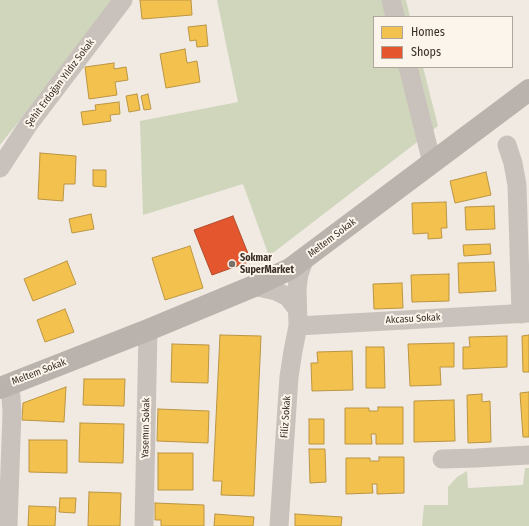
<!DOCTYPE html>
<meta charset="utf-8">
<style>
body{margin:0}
#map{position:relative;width:529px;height:526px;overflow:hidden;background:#f0eae3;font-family:"Fira Sans Condensed",sans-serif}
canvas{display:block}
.legend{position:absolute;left:373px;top:16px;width:140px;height:52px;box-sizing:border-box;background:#fbf5eb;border:1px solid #aea69d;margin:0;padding:5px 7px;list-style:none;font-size:12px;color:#3b2f29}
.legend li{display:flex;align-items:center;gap:8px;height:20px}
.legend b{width:20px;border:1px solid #aea69d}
</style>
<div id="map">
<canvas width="529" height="526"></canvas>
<ul class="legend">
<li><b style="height:11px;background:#f2c14e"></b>Homes</li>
<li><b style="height:11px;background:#e4572e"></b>Shops</li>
</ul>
</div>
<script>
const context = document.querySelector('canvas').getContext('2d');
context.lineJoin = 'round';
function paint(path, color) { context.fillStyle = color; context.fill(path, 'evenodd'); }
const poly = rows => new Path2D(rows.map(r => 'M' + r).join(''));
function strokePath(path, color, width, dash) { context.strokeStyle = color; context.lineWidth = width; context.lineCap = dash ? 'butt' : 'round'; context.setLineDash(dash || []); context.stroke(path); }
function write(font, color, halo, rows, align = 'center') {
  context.font = font + ' "Fira Sans Condensed",sans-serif'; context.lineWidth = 4; context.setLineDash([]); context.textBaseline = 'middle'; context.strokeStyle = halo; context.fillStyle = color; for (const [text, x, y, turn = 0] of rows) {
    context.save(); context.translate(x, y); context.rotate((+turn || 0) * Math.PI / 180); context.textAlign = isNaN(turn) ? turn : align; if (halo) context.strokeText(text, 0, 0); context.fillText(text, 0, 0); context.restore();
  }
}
paint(poly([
 [0,0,115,0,0,145],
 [217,0,406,0,410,17,374,17,374,67,423,67,438,126,269,256,243,184,143,215,140,121,238,102],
 [525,468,529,468,529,526,422,526,424,505,448,505,448,487,457,477,467,471,468,488,523,485]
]), '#d0d6bc');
const homes = poly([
 [140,0,191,0,192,15,142,19,140,0],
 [206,25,208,46,197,47,196,40,190,41,188,27,206,25],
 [185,49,187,63,197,61,200,82,166,88,160,54,185,49],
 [114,63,114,69,126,67,128,80,115,82,117,95,89,99,85,67,114,63],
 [137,94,140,110,129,112,126,96,137,94],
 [148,94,151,109,144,110,141,96,148,94],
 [119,102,120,114,110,115,111,121,83,125,81,112,96,110,95,105,119,102],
 [40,153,76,156,75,184,64,184,63,201,38,199,40,153],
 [93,170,106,170,106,187,93,186,93,170],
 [486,172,491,195,455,203,450,181,486,172],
 [446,202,447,228,441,228,442,238,428,239,428,233,413,234,412,203,446,202],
 [494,206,495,229,466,230,465,207,494,206],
 [91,214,94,229,72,233,69,219,91,214],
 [490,244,491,254,464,256,463,245,490,244],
 [190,246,203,288,165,300,152,258,190,246],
 [67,261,76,284,33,301,24,279,67,261],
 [494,262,496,291,459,293,458,263,494,262],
 [449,274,449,301,412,302,411,275,449,274],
 [402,283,403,308,374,309,373,284,402,283],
 [65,309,74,332,45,342,37,320,65,309],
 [220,335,261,336,254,496,221,495,222,481,213,481,220,335],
 [529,335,529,372,523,372,522,336,529,335],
 [507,336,507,367,463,369,463,347,470,347,469,337,507,336],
 [454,343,454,367,440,367,441,385,410,386,408,344,454,343],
 [172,344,209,345,208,383,171,382,172,344],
 [366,347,384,347,385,388,366,388,366,347],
 [352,351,353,390,312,391,311,363,318,363,317,352,352,351],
 [84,379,125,379,124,406,83,405,84,379],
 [66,387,64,422,22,420,23,403,66,387],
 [529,392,529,437,523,437,520,393,529,392],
 [482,394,482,402,490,401,491,442,468,443,467,395,482,394],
 [454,400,455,441,414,442,414,401,454,400],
 [378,407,403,407,403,444,376,444,376,434,371,434,372,444,345,444,345,408,369,408,369,411,378,411,378,407],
 [158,409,209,411,208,443,157,441,158,409],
 [309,419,324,419,324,444,309,444,309,419],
 [80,423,124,424,123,463,79,462,80,423],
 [29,440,67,440,67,473,29,472,29,440],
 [309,449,325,449,326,482,310,483,309,449],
 [158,453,193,453,193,490,158,490,158,453],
 [379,457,404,457,404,493,377,494,377,484,372,484,373,493,346,494,346,458,370,458,370,461,379,461,379,457],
 [89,492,121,493,120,526,88,526,89,492],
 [60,498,76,498,75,513,59,512,60,498],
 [155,503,204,505,204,526,161,526,161,520,155,520,155,503],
 [29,506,56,507,55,526,28,526,29,506],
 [215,514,254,517,253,526,214,526,215,514],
 [295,514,342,517,341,526,295,526,295,514]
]);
paint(homes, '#f2c14e');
strokePath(homes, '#bb9543', 1);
const shops = poly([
 [233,216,251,261,212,275,194,230,233,216]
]);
paint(shops, '#e4572e');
strokePath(shops, '#b14b2c', 1);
strokePath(poly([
 [391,0,395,17],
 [408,67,432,163],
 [507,145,513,163,517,185,521,314],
 [0,168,28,125,123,0],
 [254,286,276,291,288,297,297,309],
 [298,326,529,313],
 [442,459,476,458,529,455],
 [8,526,12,412,10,384],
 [144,526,148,330],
 [279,526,289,377,293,351,298,326,297,288,299,274,305,258]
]), '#c9c2bc', 19);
strokePath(poly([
 [0,388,148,330,254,286,290,269,529,90]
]), '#bab2ac', 22);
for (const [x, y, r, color] of [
 [232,264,4,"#7a706a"]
]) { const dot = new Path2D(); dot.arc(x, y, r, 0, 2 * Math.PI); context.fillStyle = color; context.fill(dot); strokePath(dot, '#fbf5eb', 1.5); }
write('10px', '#3b2f29', '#fbf5eb', [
 ["Şehit Erdoğan Yıldız Sokak",60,83,-53],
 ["Meltem Sokak",332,238,-37],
 ["Akcasu Sokak",413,319,-3],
 ["Meltem Sokak",39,372,-21],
 ["Filiz Sokak",286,417,-86],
 ["Yasemın Sokak",146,428,-89]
]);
write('bold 10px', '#3b2f29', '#fbf5eb', [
 ["Sokmar",240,258],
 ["SuperMarket",240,270]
], 'left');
</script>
